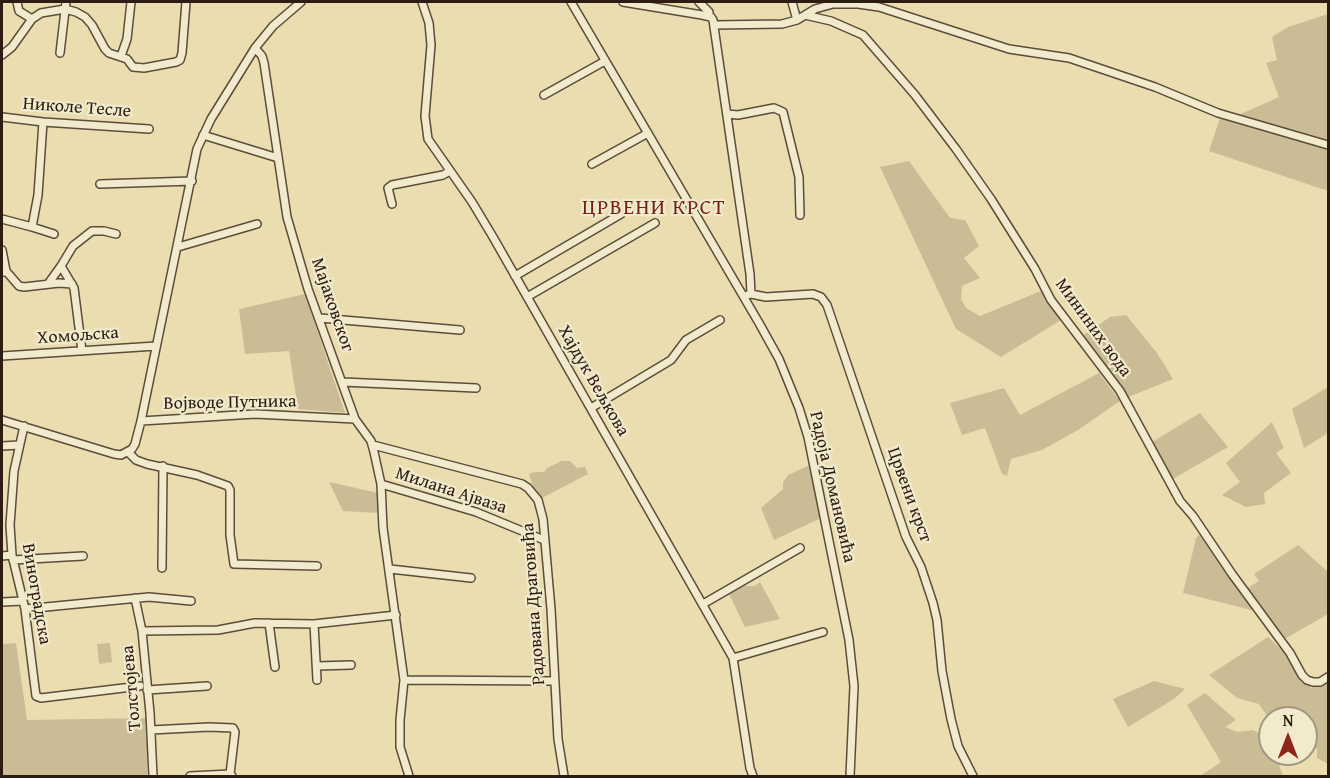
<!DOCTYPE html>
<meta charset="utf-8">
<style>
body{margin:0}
#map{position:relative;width:1330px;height:778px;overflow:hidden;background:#eadeb1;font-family:"Gentium Book Plus",serif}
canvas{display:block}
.frame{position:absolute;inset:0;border:3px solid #2c1c11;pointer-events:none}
.north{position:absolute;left:1258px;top:706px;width:60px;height:60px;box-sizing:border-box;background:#f1eacc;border:2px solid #a29881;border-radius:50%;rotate:0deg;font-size:16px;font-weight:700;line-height:24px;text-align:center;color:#2c1c11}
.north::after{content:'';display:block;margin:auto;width:21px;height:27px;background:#8f2418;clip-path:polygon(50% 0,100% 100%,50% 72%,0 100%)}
</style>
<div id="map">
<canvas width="1330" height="778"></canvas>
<div class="frame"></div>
<div class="north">N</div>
</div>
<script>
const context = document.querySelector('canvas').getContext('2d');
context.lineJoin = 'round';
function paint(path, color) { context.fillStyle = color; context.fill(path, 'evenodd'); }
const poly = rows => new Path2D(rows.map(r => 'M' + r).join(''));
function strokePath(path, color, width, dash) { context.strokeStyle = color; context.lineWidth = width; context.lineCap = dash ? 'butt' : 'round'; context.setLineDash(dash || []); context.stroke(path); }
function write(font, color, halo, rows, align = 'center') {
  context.font = font + ' "Gentium Book Plus",serif'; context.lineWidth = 4.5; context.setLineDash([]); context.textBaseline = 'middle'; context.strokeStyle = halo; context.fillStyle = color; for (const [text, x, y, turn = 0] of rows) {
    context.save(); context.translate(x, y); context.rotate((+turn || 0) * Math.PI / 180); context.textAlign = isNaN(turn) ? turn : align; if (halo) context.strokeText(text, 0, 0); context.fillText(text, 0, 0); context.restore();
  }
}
paint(poly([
 [1328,14,1328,145,1234,117,1279,97,1266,63,1277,60,1272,37,1288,27],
 [1220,118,1318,146,1328,150,1328,191,1209,151],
 [909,161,950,218,965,220,979,246,964,258,980,278,962,286,961,299,966,308,980,316,1041,291,1061,320,1001,357,956,329,880,167],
 [305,294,345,413,298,409,289,351,245,354,239,309],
 [1126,315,1157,353,1173,379,1126,398,1082,336,1110,317],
 [1099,373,1120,401,1078,430,1042,450,1011,459,1007,476,1002,474,985,428,962,435,950,403,1004,388,1020,415],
 [1328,387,1328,433,1304,448,1292,409],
 [1200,413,1228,447,1173,479,1152,442],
 [1272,422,1284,448,1276,453,1291,473,1264,493,1265,504,1246,507,1222,495,1240,482,1226,463],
 [562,461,570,461,577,468,585,467,588,474,542,498,533,486,529,474,535,472,544,472,547,468],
 [810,465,821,518,774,540,761,508,783,489,783,482,788,475],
 [329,482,378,493,378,513,343,511],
 [1201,533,1255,611,1183,593,1196,538],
 [1298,545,1328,572,1328,614,1283,640,1246,589,1259,581,1254,574],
 [760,582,780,619,745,627,729,594,743,586,755,586],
 [1268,637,1284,652,1311,688,1328,678,1328,764,1317,758,1317,750,1313,743,1306,741,1306,718,1270,718,1270,720,1259,704,1237,698,1209,675],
 [16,643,27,720,147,718,147,776,2,776,2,644],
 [110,643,112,662,99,664,97,644],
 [1154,681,1185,689,1174,699,1128,727,1113,699],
 [1205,693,1236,720,1225,727,1237,732,1253,730,1270,740,1270,754,1287,754,1279,765,1283,776,1200,776,1221,762,1187,705]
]), '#cabd96');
const minor = poly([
 [17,2,19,11,32,19],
 [422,2,429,23,431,45,425,116,428,139,472,202,493,237,733,658,750,768,753,776],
 [571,2,759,323,779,359,799,408,808,437,849,640,854,686,850,776],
 [623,2,702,15,711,17,713,20,750,274,751,294],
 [699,2,709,12,709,16],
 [792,2,797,20],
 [805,15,831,21,863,35,915,95,956,149,991,199,1035,269,1051,300,1120,391,1180,501,1193,516,1232,574,1290,653,1302,675,1307,680,1313,682,1320,682,1328,677],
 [714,25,782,24,797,20,815,9,833,4,858,4,879,7,1009,49,1069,58,1155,87,1218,113,1328,145],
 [255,48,262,56,264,63,287,217,308,289,355,419,371,441,374,452,381,484,383,528,404,680,400,720,400,747,409,776],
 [60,53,66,2],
 [2,55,12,47,32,19,41,13,65,9,76,12,85,17,92,25,105,49,109,53,127,59,133,67,144,68,176,62,180,60,182,53,186,2],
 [121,56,127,39,131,2],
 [544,95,605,61],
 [727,114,738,115,774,108,783,112,799,177,800,215],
 [2,117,43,122,149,129],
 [203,135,278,158],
 [592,164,648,133],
 [100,184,192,181],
 [392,204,388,188,392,185,443,175,450,171],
 [2,219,32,227,38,195,43,122],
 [32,227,54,234],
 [178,247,257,224],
 [2,250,6,271,4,272],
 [6,271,19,286,24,287,59,283,72,284],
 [515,276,621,214],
 [48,284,61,266],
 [744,296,751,294,766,297,813,294,821,297,827,305,906,537,921,567,933,603,937,620,942,671,951,719,958,746,973,776],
 [527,297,655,223],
 [320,318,460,330],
 [82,351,74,288,61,266,73,246,92,231,104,231,116,234],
 [2,356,156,346],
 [343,382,476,388],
 [591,408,671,360,686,340,720,320],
 [2,420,114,454,121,455,132,449,135,444,141,421,197,149,211,119,255,48,273,26,301,2],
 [141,421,255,414,355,419],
 [24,426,14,471,10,525,12,555,25,609,36,696,41,698,140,686],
 [373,445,522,484,528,488,538,500,543,519,551,609,558,739,564,776],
 [2,446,19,445],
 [128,452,136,460,147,464,197,475,228,486,230,490,230,535,234,564,317,566],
 [381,484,476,512,544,540],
 [2,556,12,555],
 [13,560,83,556],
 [162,568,163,466],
 [390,569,471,578],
 [135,598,142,631,150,713,153,776],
 [2,602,22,601],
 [703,604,800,548],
 [25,609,149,597,191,601],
 [269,623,275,667],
 [314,624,317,680],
 [142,631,218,630,255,623,314,624,396,615],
 [733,658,823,632],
 [317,666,351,665],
 [404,680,554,681],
 [147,690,207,686],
 [151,730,209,727,233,728,235,732,230,774],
 [190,776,230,774,232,776]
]);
strokePath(minor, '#5c4c39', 10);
strokePath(minor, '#f1eacc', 7);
write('18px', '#2c1c11', '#f1eacc', [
 ["Николе Тесле",77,108,4],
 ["Мајаковског",332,305,71],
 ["Мининих вода",1093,328,54],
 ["Хомољска",78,336,-4],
 ["Хајдук Вељкова",593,381,60],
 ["Војводе Путника",230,403,-1],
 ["Радоја Домановића",832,487,77],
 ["Милана Ајваза",451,491,18],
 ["Црвени крст",909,495,70],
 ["Виноградска",36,594,80],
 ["Радована Драговића",534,604,-94],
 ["Толстојева",132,688,-95]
]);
context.letterSpacing = '1.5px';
write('21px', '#7a1f14', '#f1eacc', [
 ["ЦРВЕНИ КРСТ",654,209]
]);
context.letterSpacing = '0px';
</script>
